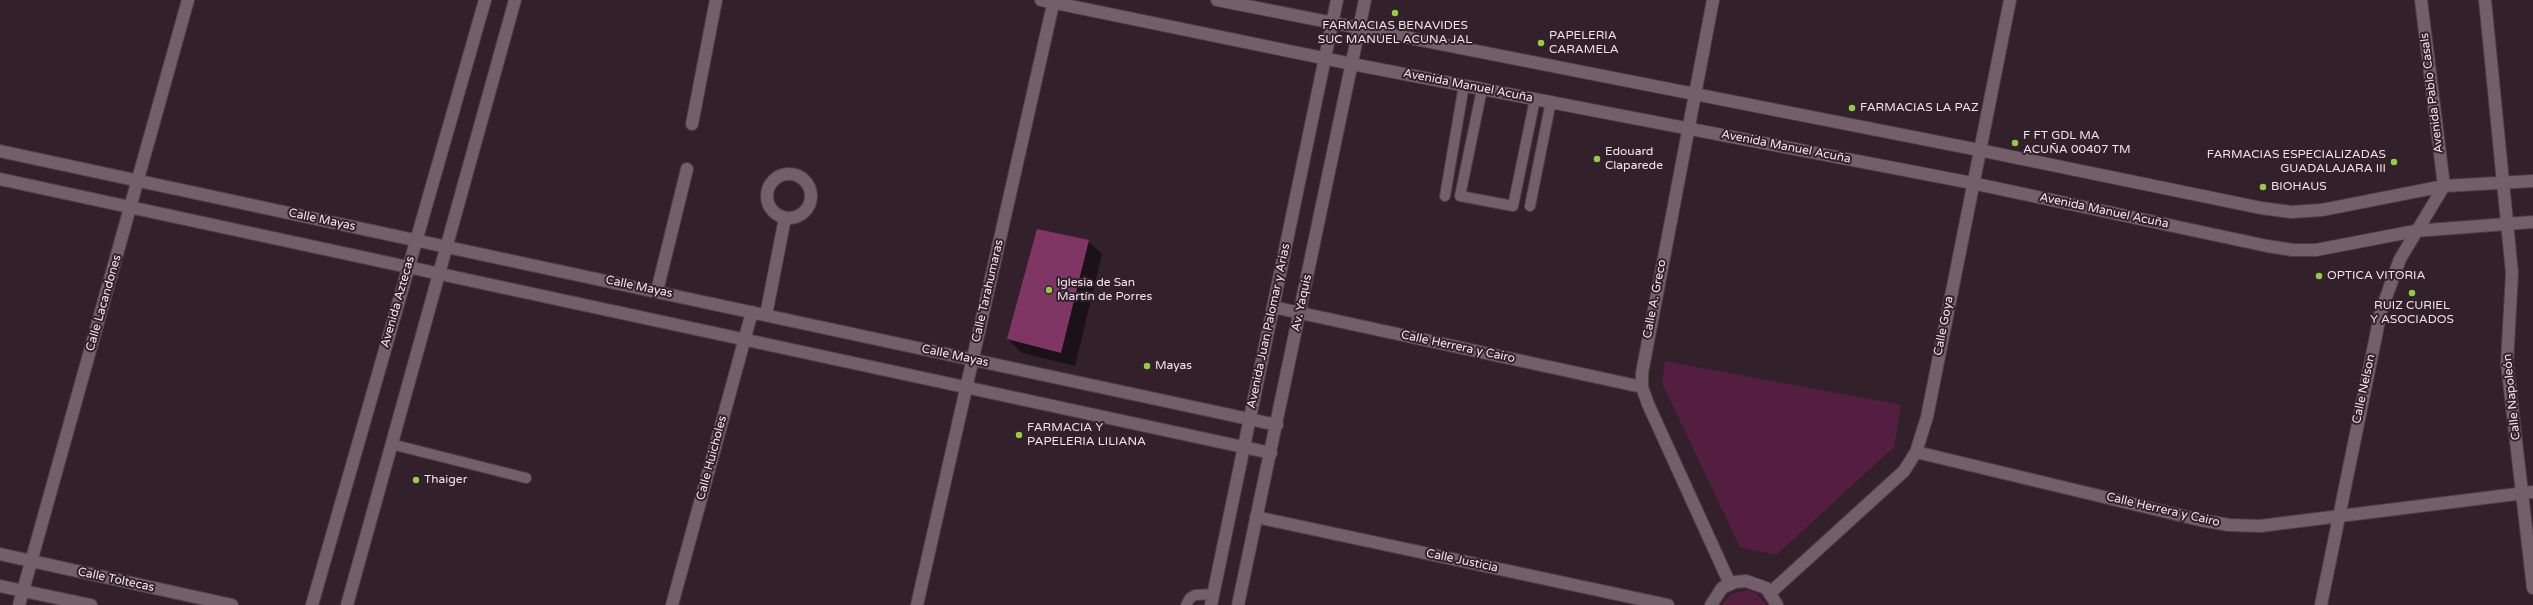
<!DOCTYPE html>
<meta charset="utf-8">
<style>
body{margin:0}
canvas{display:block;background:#32212b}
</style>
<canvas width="2533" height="605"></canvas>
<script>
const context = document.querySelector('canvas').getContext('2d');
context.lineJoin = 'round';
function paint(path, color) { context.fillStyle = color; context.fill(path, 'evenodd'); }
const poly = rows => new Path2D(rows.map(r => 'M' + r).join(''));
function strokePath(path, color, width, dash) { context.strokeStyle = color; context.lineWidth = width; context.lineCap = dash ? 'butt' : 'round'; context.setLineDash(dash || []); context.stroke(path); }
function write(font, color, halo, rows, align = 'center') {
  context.font = font + ' "Varela Round",sans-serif'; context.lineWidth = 4; context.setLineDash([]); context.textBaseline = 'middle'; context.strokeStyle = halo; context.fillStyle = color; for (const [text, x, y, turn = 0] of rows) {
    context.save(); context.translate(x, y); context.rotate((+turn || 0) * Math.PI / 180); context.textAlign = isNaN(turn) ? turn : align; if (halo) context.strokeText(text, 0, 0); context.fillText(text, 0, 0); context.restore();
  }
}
paint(poly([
 [1665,361,1901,405,1894,447,1776,555,1740,547,1662,383],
 [1747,590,1755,592,1767,605,1722,605,1731,594]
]), '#531e40');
paint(poly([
 [1088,241,1102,254,1075,366,1022,353,1008,339]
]), '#0007');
paint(poly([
 [1037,229,1089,240,1061,353,1007,339]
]), '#803664');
const lane = poly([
 [1482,89,1460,196,1513,206,1535,99],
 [1445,196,1464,85],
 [1530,206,1551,101],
 [391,444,526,478],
 [1186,605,1190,598,1195,595,1214,594]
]);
const street = poly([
 [1041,0,1352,64,1972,183,2267,246,2293,250,2316,250,2415,231,2533,222],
 [1217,0,1979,150,2261,208,2291,212,2322,210,2444,186,2533,181],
 [1713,0,1642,373,1642,387,1648,404,1730,584],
 [2485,0,2512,273,2507,363,2533,588],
 [692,124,716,0],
 [0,151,1277,425],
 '767 196a22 22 0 1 1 44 0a22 22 0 1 1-44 0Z',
 [0,179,1271,453],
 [657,291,687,169],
 [1273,307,1642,387],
 [766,315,785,218],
 [1916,452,2200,520,2229,525,2260,526,2533,492],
 [1256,517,1668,605],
 [0,554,232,605],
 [0,586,91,605],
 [1770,593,1904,471,1916,452,1927,417,2010,0],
 [19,605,188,0],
 [672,605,752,312],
 [917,605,1054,0],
 [1711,605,1722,588,1735,582,1746,581,1766,588,1777,605],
 [2321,605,2381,311,2400,259,2444,186,2421,0]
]);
const secondary = poly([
 [312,605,485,0],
 [347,605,515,0],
 [1211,605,1337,0],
 [1238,605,1365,0]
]);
strokePath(lane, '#4d3e47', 12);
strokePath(street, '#4d3e47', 14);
strokePath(secondary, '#4d3e47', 14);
strokePath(lane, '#735f6a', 10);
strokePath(street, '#735f6a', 12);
strokePath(secondary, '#735f6a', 12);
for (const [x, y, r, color] of [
 [1395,13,4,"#90cd41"],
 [1541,43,4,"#90cd41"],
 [1852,108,4,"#90cd41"],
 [2015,143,4,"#90cd41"],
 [1597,159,4,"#90cd41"],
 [2394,162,4,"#90cd41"],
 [2263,187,4,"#90cd41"],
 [2319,276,4,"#90cd41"],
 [1049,290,4,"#90cd41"],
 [2412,293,4,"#90cd41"],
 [1147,366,4,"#90cd41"],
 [1019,435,4,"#90cd41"],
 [416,480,4,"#90cd41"]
]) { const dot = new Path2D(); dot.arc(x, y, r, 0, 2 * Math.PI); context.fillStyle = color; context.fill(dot); strokePath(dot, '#32212b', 1.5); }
write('12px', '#f0e4ea', '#32212b', [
 ["FARMACIAS BENAVIDES",1395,26,"center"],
 ["SUC MANUEL ACUNA JAL",1395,40,"center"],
 ["PAPELERIA",1549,36],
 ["CARAMELA",1549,50],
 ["FARMACIAS LA PAZ",1860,108],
 ["F FT GDL MA",2023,136],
 ["ACUÑA 00407 TM",2023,150],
 ["Edouard",1605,152],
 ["Claparede",1605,166],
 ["FARMACIAS ESPECIALIZADAS",2386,155,"right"],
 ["GUADALAJARA III",2386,169,"right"],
 ["BIOHAUS",2271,187],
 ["OPTICA VITORIA",2327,276],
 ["Iglesia de San",1057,283],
 ["Martín de Porres",1057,297],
 ["RUIZ CURIEL",2412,306,"center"],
 ["Y ASOCIADOS",2412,320,"center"],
 ["Mayas",1155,366],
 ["FARMACIA Y",1027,428],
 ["PAPELERIA LILIANA",1027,442],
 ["Thaiger",424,480]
], 'left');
write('12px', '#f0e4ea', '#32212b', [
 ["Avenida Manuel Acuña",1468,86,11],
 ["Avenida Pablo Casals",2432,93,-97],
 ["Avenida Manuel Acuña",1786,147,11],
 ["Avenida Manuel Acuña",2104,211,12],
 ["Calle Mayas",322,220,12],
 ["Calle Mayas",639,287,12],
 ["Calle Tarahumaras",988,291,-77],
 ["Calle A. Greco",1655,299,-79],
 ["Avenida Aztecas",398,302,-74],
 ["Calle Lacandones",104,303,-74],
 ["Av. Yaquis",1302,303,-78],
 ["Avenida Juan Palomar y Arias",1269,326,-78],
 ["Calle Goya",1944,326,-79],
 ["Calle Herrera y Cairo",1458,347,12],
 ["Calle Mayas",955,356,12],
 ["Calle Nelson",2364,389,-78],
 ["Calle Napoleón",2512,397,-96],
 ["Calle Huicholes",712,458,-75],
 ["Calle Herrera y Cairo",2163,510,13],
 ["Calle Justicia",1462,561,12],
 ["Calle Toltecas",116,580,12]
]);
</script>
